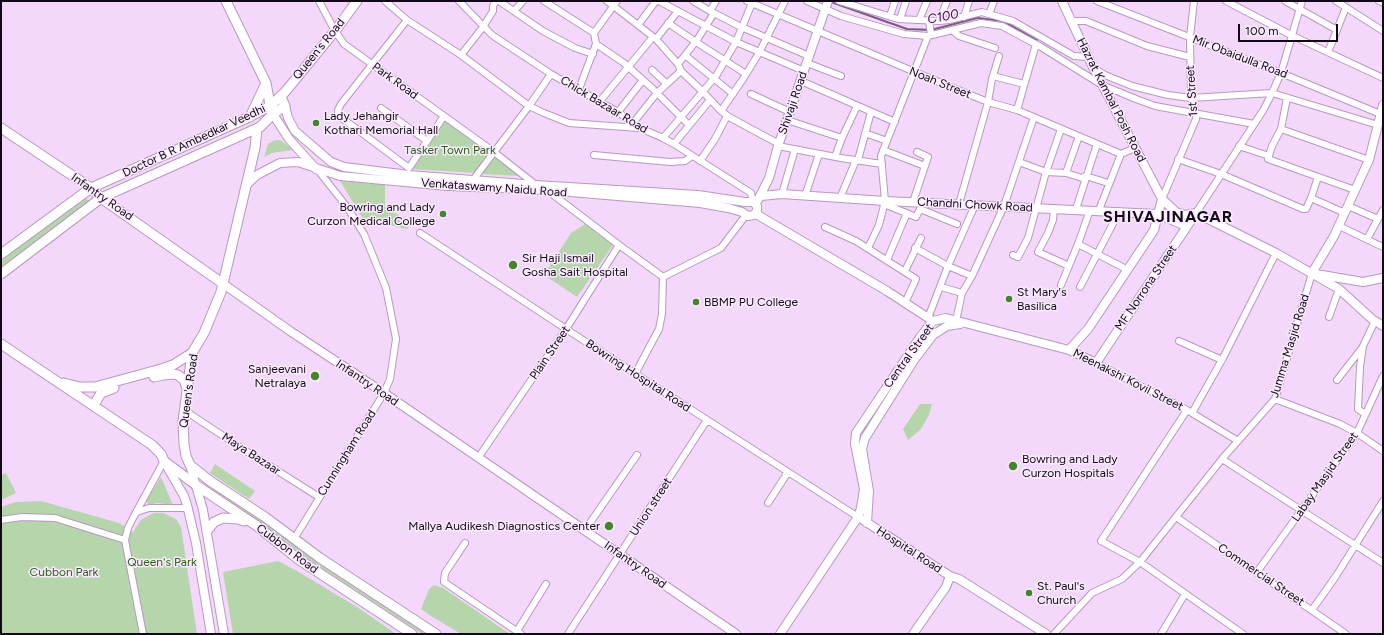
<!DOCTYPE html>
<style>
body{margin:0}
#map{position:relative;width:1384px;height:635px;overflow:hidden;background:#f4d8fc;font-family:Figtree,sans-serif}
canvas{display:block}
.frame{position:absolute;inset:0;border:2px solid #130817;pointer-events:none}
.scale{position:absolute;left:1238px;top:24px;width:100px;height:18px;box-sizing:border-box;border:2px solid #130817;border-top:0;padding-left:5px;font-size:12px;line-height:14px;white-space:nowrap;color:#130817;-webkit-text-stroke:3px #f9ebfd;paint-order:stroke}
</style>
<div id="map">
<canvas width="1384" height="635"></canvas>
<div class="frame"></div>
<div class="scale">100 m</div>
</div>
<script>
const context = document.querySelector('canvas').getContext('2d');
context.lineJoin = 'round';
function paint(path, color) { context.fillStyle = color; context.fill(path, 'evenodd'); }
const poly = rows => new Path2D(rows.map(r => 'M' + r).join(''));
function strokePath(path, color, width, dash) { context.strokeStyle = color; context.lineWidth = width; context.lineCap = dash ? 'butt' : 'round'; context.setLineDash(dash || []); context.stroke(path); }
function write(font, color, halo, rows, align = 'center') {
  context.font = font + ' Figtree,sans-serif'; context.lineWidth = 3; context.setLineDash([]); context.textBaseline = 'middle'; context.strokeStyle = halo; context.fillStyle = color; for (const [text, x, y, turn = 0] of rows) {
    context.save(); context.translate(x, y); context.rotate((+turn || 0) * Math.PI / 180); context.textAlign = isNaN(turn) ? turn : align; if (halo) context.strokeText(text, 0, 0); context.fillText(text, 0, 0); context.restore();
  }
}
paint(poly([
 [445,120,489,154,475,173,411,169],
 [278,140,282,141,293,150,272,153,264,157,268,144,273,141],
 [494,157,519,176,482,174],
 [340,181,385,184,385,207,411,222,407,229,363,219],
 [85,197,89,201,1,268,1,260],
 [585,224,613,245,577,297,544,275,571,233],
 [920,404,932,404,929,415,921,429,908,440,903,429],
 [215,464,255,491,249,499,210,473],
 [6,473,16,493,1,500,1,475],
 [161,477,173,505,157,503,149,505,146,501],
 [213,488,276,529,310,557,428,634,422,634,302,555,274,532,214,492,212,490],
 [41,501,119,523,133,532,141,520,154,513,163,513,176,519,181,527,197,634,1,634,1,507,16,502],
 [278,561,297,571,357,607,396,634,233,634,223,572],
 [434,585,443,588,510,634,461,634,431,616,421,609,429,589]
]), '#b5d5ab');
strokePath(poly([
 [831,2,907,29,931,30,977,18,1003,21,1037,40]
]), '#7b5b84', 2);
const street = poly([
 [319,1,335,31,344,44,494,152,536,185],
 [385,1,407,20,461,55,529,106,544,113,569,123,639,128],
 [459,1,492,35,551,74,618,112,640,128,663,138,674,144,751,193,753,202],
 [499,1,543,31,575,48,593,54],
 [544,1,594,33],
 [607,1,656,39,678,64,681,71,703,92,721,111,729,117,779,144],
 [659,1,736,42,804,71],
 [693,1,710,11,716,1],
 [747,1,948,86,988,102,1017,110,1121,154,1135,148],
 [807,1,841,16,904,34,928,36],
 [839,1,898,19,939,21,949,20,982,12,1013,21,1074,56,1087,57],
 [1097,1,1281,73,1383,115],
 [1226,1,1293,36,1383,78],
 [1285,1,1337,30,1328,52],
 [1336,1,1383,31],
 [1379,1,1383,3],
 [514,11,523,1],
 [710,11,739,26,809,56],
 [989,14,994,1],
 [890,16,895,1],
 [964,17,969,1],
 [900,19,906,1],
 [407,20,341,104,338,110,339,116,409,168,444,116],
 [919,20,927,1],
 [929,20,931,35],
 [939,21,947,1],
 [1072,21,1086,21,1147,46,1190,57],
 [668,23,696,42,746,74],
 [638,25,656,1],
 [952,30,959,36,995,48],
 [1337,30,1346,7],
 [656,39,678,11],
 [596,44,624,63,652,88,689,125],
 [461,55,483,27,493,11,493,6,496,1],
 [686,56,733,94],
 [807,63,841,76],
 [678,64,697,40,714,13],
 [1094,68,1105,75,1132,86,1168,95,1191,98,1272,93,1378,125],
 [652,70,667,84],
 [993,76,1024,84],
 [801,81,895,122],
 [579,89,596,44,594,33,617,1],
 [751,94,790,112],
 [1287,98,1281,129,1272,146,1268,159,1355,190],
 [600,101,653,37],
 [381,108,427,141],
 [1017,110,1036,44],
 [721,111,743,79,759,53,785,1],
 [618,112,643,80],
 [787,120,842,138,857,106],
 [633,123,657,93,681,71],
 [1281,129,1369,160],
 [865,133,887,141],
 [663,138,716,76,736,42,752,3],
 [674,144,710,100],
 [778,146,841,158,882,164],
 [1239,146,1269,156],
 [883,150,925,166,913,202],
 [917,152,928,157,925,166],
 [594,155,670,162,685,161,692,156],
 [835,157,842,138],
 [1178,159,1221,174,1303,209,1306,209,1311,198],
 [858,160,871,112],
 [700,161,715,139,727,116],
 [1019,162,1046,172,1066,173,1079,136],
 [1066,173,1082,178,1086,176,1108,183],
 [1318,177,1311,198,1345,213],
 [473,180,529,106,551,74],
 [547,190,619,245,663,277],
 [782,194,795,149],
 [805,196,819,154],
 [840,198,856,160],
 [1162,199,1196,119,1196,114,1191,98,1190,37,1194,1],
 [884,204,916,217,920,209,957,224],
 [959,204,988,102,992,79,999,56],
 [1348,206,1378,219],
 [1054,208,1053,220,1048,233,1038,252,1069,266],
 [1076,209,1097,144],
 [1099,210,1121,154],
 [1196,213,1264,109,1272,93,1281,73,1302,1],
 [1339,226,1383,247],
 [825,227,856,241,916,279,905,303],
 [420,233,566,329,858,517],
 [1367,239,1383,210],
 [1078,244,1128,270],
 [868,248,879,225,885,201,881,156,928,36,981,23,1002,26,1041,47,1102,85,1136,99,1155,106,1254,124],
 [915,248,948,266,972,276],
 [1013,255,1018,257,1028,238,1046,172,1061,129],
 [887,260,907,213],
 [905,271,921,238],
 [663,277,721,248,746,215],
 [1061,285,1078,244,1090,210],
 [941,287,962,293,972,276,1004,206,1034,117],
 [1080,287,1119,212],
 [1329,317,1339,289],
 [928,318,948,266,975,205],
 [956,321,962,293],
 [1179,341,1222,360],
 [1096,363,1187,410,1238,441],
 [635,374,659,329,662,314,663,277],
 [1337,380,1362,348],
 [1275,399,1340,424,1357,433,1383,451],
 [1187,410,1101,541,1140,562,1243,634],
 [184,411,190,414,246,451,319,497],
 [1192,413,1223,358,1276,253],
 [1365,414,1358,409,1360,367,1363,346,1375,321],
 [478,458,566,329,619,245],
 [1222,459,1383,563],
 [768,503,788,472],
 [137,512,149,508,188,508],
 [1176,517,1346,634],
 [1,520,22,517,55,518,125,540],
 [585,530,637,455],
 [294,539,384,393,390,379,396,339,386,288,364,234,347,207,317,169],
 [465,543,445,573,444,582,521,634],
 [1257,572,1357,433,1383,376],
 [1312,610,1336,576,1383,501],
 [517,631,546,584],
 [143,634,125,540,128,528,133,518,164,461],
 [568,634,707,420],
 [1054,634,1092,593,1122,579,1140,562,1222,459,1275,399,1312,273],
 [1161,634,1185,594]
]);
const secondary = poly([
 [1062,1,1093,67,1162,199,1154,230,1088,329,1069,350],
 [273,114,289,139,316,169],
 [246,185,257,175,280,163,298,162,340,176,448,186,547,190,700,203,728,208,742,212,748,216,754,215,757,211,757,206,753,202,745,202,698,195,536,185,409,175,344,167,331,162,295,131,288,118,285,106],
 [761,196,782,194,885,201,1157,214,1186,226],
 [1162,199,1176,212,1185,215,1196,213],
 [758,200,769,178,778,146,828,1],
 [1196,213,1276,253,1339,289,1372,319,1383,326],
 [756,214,887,291,933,321],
 [1312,273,1334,236,1369,160,1383,105],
 [1316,274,1363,282,1383,278],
 [222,283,290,331,384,393,736,634],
 [165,463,184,496,187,505,196,543,211,634],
 [190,465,203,510,224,634],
 [863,520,950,576,959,579,1046,634],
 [867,523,869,491,862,449,865,438,914,360,933,335,947,326,960,324],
 [780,634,858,517,861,508,864,489,855,444,856,433,921,336,933,321,946,318,965,323,1069,350,1096,363,1196,213],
 [913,634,946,587,950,576]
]);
const primary = poly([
 [226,1,266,83,271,110],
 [250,117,266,83],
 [1,128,91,188,101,198,222,283],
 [257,129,255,148,221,292,204,333,192,353,183,421,184,444,186,456,190,465,210,481,265,517,320,558,436,634],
 [1,254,91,188,245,119,270,106,285,92,335,31,357,1],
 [1,274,101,198,260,127,273,114,285,106,281,97],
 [1,344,152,445,161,454,164,461,196,485,257,526,298,559,412,634],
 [154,377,163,375,174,374,178,375,184,380,187,388],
 [64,383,80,387,95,387,161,369,173,365,192,353],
 [94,405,101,393,114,388],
 [207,531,214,522,223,518,238,519,244,521]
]);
strokePath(street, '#b897c1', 8);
strokePath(secondary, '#b897c1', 10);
strokePath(primary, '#b897c1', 11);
strokePath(street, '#fff', 6);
strokePath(secondary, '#fff', 8);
strokePath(primary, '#fff', 9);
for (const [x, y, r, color] of [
 [316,123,4,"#42862a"],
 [443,214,4,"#42862a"],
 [513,265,5,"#42862a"],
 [1009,299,4,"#42862a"],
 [696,302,4,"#42862a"],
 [315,376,5,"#42862a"],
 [1013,466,5,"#42862a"],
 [609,526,5,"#42862a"],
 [1029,593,4,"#42862a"]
]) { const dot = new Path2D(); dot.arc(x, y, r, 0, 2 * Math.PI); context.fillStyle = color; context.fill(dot); strokePath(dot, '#f9ebfd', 1.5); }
write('12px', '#130817', '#f9ebfd', [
 ["Queen's Road",319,49,-51],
 ["Mir Obaidulla Road",1240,57,21],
 ["Park Road",395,81,36],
 ["Noah Street",940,83,22],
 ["1st Street",1192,91,-94],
 ["Hazrat Kambal Posh Road",1111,100,63],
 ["Shivaji Road",793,103,-71],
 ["Chick Bazaar Road",604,105,31],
 ["Doctor B R Ambedkar Veedhi",194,141,-25],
 ["Venkataswamy Naidu Road",494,188,4],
 ["Infantry Road",102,197,35],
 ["Chandni Chowk Road",975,205,3],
 ["MF Norrona Street",1146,288,-56],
 ["Jumma Masjid Road",1290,346,-73],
 ["Plain Street",550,353,-56],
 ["Central Street",909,356,-54],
 ["Bowring Hospital Road",638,376,33],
 ["Meenakshi Kovil Street",1128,380,27],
 ["Infantry Road",367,383,34],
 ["Queen's Road",189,391,-82],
 ["Cunningham Road",347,453,-58],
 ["Maya Bazaar",251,454,33],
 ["Labay Masjid Street",1325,477,-55],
 ["Union street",651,507,-57],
 ["Cubbon Road",287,549,37],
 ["Hospital Road",909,550,33],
 ["Infantry Road",635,565,35],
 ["Commercial Street",1261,575,34]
]);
write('12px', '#130817', '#f9ebfd', [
 ["Lady Jehangir",324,116],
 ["Kothari Memorial Hall",324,130],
 ["Bowring and Lady",435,207,"right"],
 ["Curzon Medical College",435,221,"right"],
 ["Sir Haji Ismail",522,258],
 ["Gosha Sait Hospital",522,272],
 ["St Mary's",1017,292],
 ["Basilica",1017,306],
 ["BBMP PU College",704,302],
 ["Sanjeevani",306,369,"right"],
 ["Netralaya",306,383,"right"],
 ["Bowring and Lady",1022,459],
 ["Curzon Hospitals",1022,473],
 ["Mallya Audikesh Diagnostics Center",600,526,"right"],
 ["St. Paul's",1037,586],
 ["Church",1037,600]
], 'left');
write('12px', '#2c6118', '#f9ebfd', [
 ["Tasker Town Park",450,150],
 ["Queen's Park",162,562],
 ["Cubbon Park",64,572]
]);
write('italic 13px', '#410c4e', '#f9ebfd', [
 ["C100",943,17,-11]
]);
context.letterSpacing = '1px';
write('bold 16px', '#130817', '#f9ebfd', [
 ["SHIVAJINAGAR",1168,217]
]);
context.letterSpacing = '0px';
</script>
